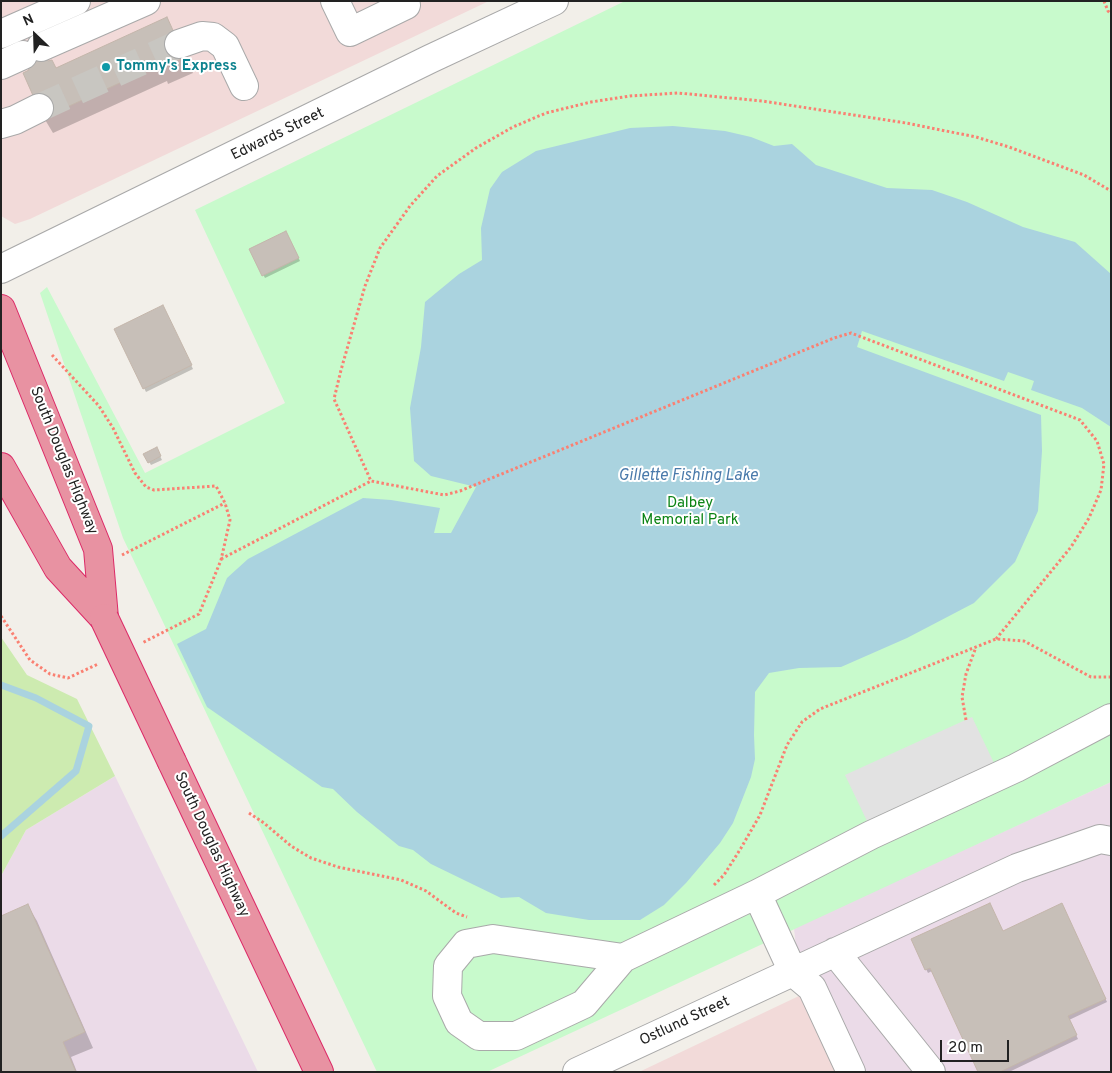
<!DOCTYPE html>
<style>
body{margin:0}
#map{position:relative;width:1112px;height:1073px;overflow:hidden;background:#f2efe9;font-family:Overpass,sans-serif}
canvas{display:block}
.frame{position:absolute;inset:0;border:2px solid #222;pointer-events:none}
.north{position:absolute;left:10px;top:10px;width:50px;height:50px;-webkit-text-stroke:4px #fff;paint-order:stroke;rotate:336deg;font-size:14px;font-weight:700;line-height:20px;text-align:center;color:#222}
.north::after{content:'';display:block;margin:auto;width:18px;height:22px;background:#222;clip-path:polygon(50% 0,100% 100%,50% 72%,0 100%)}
.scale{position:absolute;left:940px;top:1040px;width:69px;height:22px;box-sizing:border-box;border:2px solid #222;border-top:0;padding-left:6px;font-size:15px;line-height:18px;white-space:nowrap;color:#222;-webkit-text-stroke:4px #fff;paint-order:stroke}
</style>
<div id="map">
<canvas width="1112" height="1073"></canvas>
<div class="frame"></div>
<div class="north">N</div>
<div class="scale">20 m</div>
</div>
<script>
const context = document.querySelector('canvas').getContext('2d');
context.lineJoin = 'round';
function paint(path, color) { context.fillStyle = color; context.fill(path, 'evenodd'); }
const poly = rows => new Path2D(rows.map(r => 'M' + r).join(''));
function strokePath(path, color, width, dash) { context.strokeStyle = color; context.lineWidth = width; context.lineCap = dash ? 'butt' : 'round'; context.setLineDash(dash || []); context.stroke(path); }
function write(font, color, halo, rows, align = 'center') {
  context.font = font + ' Overpass,sans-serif'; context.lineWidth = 4; context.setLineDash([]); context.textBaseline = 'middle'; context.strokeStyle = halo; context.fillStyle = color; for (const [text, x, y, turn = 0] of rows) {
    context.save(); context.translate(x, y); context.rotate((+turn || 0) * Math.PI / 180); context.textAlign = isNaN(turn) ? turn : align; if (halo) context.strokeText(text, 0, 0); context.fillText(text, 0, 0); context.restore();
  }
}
paint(poly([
 [1,1,489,1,30,219,15,224,1,216],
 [801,995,835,1072,639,1072]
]), '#f2dad9');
paint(poly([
 [115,776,258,1072,1,1072,1,876,26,830],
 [1111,782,1111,1072,836,1072,801,995,794,928]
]), '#ebdbe8');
paint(poly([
 [1,637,27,675,77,699,115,776,26,830,1,876]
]), '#cdebb0');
paint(poly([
 [625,1,1111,1,1111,782,487,1072,377,1072,123,538,40,293,47,287,145,473,285,403,195,210]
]), '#c8facc');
paint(poly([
 [972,717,994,763,867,821,845,775]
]), '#e2e2e2');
paint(poly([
 [673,126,725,131,751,137,774,146,792,144,816,165,887,188,932,190,967,202,1023,227,1075,242,1111,274,1111,427,1082,408,1031,390,1034,381,1008,372,1004,381,862,331,857,347,1041,415,1042,451,1038,511,1015,562,974,603,907,638,841,667,799,668,769,673,755,692,754,735,755,759,751,777,733,823,720,843,686,883,664,905,640,920,589,920,546,913,519,897,501,898,431,864,413,850,399,846,357,812,333,789,322,787,207,707,177,644,206,629,227,578,248,559,363,498,391,500,440,508,434,533,451,533,476,487,431,476,414,461,410,408,421,347,425,302,459,274,482,260,481,228,490,189,502,172,536,151,630,128]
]), '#aad3df');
paint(poly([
 [175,34,193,73,168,84,167,81,53,133,44,118,49,62,56,69],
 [286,232,300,261,265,278,250,249],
 [164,310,193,369,146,392,116,329],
 [156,448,162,460,151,465,145,454],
 [28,906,37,921,93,1048,71,1057,77,1072,1,1072],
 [1063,908,1107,1002,1069,1020,1078,1039,1009,1072,980,1072,932,971,928,973,926,969,1003,932]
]), '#0003');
strokePath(poly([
 [1,685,36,698,89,726,76,771,1,836]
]), '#aad3df', 7);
const building = poly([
 [167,17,185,57,158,69,157,66,43,118,23,73,29,70,21,51,39,42,48,61,52,60,56,68,167,17],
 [286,231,299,258,262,276,249,249,286,231],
 [163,305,192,365,143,389,114,329,163,305],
 [157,447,161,456,148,463,143,454,157,447],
 [990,903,1003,931,1062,903,1106,999,1068,1016,1077,1035,1000,1072,978,1072,930,968,925,970,911,939,990,903],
 [28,904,85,1032,63,1042,76,1072,1,1072,1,916,28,904]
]);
paint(building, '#c7bfb8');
strokePath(building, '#c4b6ab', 1);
strokePath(poly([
 [39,108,179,44]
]), '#c8c6c1', 28, [28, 14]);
const minor = poly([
 [335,1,350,32,406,5],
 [1,34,76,1],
 [179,44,202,36,213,37,225,46,244,86],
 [41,47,146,1],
 [1,65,23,55],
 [1,124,15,120,39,108],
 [1,269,430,59,554,1],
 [835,952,931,1072],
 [623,958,493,939,466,944,448,966,447,996,459,1022,479,1036,516,1036,584,1004,623,958,757,894],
 [577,1072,1017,868,1100,839,1111,841],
 [851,1072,812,988,793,972,757,894,871,835,1016,768,1111,718]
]);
const highway = poly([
 [1,309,98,549,104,618],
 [1,467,58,568,104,618],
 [172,762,319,1072]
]);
strokePath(minor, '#a9a9a9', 30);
strokePath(highway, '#dc2a67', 30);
strokePath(poly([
 [1104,1,1108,11,1111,14],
 [52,355,99,406,113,428,135,473,146,487,154,490,216,486,225,503,230,520,221,560,199,614,142,643],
 [122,555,225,503],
 [221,559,371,481],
 [1,616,30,660,50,674,68,678,98,664],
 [996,639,1071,547,1089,518,1101,490,1104,464,1097,441,1080,420,851,333,834,338,460,491,444,495,371,481,334,399,341,370,365,286,380,248,410,206,437,176,476,148,513,127,546,113,591,102,630,96,678,93,762,101,906,123,976,137,1009,147,1084,175,1111,191],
 [966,720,962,697,966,674,976,647],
 [249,813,264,823,291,846,311,858,338,867,401,880,426,891,456,913,467,917],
 [714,885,724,875,741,848,760,815,787,745,802,722,820,709,996,639,1024,641,1091,677,1111,677]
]), '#fa8072', 3, [2.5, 2.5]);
strokePath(minor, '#fff', 28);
strokePath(highway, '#e892a2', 28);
const highwayBridge = poly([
 [104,618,172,762]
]);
strokePath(highwayBridge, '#dc2a67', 30, []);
strokePath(highwayBridge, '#e892a2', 28);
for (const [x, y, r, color] of [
 [106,67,5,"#0f9aa8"]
]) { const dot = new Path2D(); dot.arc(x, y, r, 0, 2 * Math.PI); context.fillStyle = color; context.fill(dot); strokePath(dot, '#fff', 2); }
write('bold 15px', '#0d838f', '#fff', [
 ["Tommy's Express",116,67]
], 'left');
write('15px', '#222', '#fff', [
 ["Edwards Street",278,135,-26],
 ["South Douglas Highway",63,461,68],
 ["South Douglas Highway",211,845,65],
 ["Ostlund Street",685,1022,-25]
]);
write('15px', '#0c8416', '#fff', [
 ["Dalbey",690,504],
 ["Memorial Park",690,521]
]);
write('italic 16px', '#4a7aab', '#fff', [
 ["Gillette Fishing Lake",688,477]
]);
</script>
